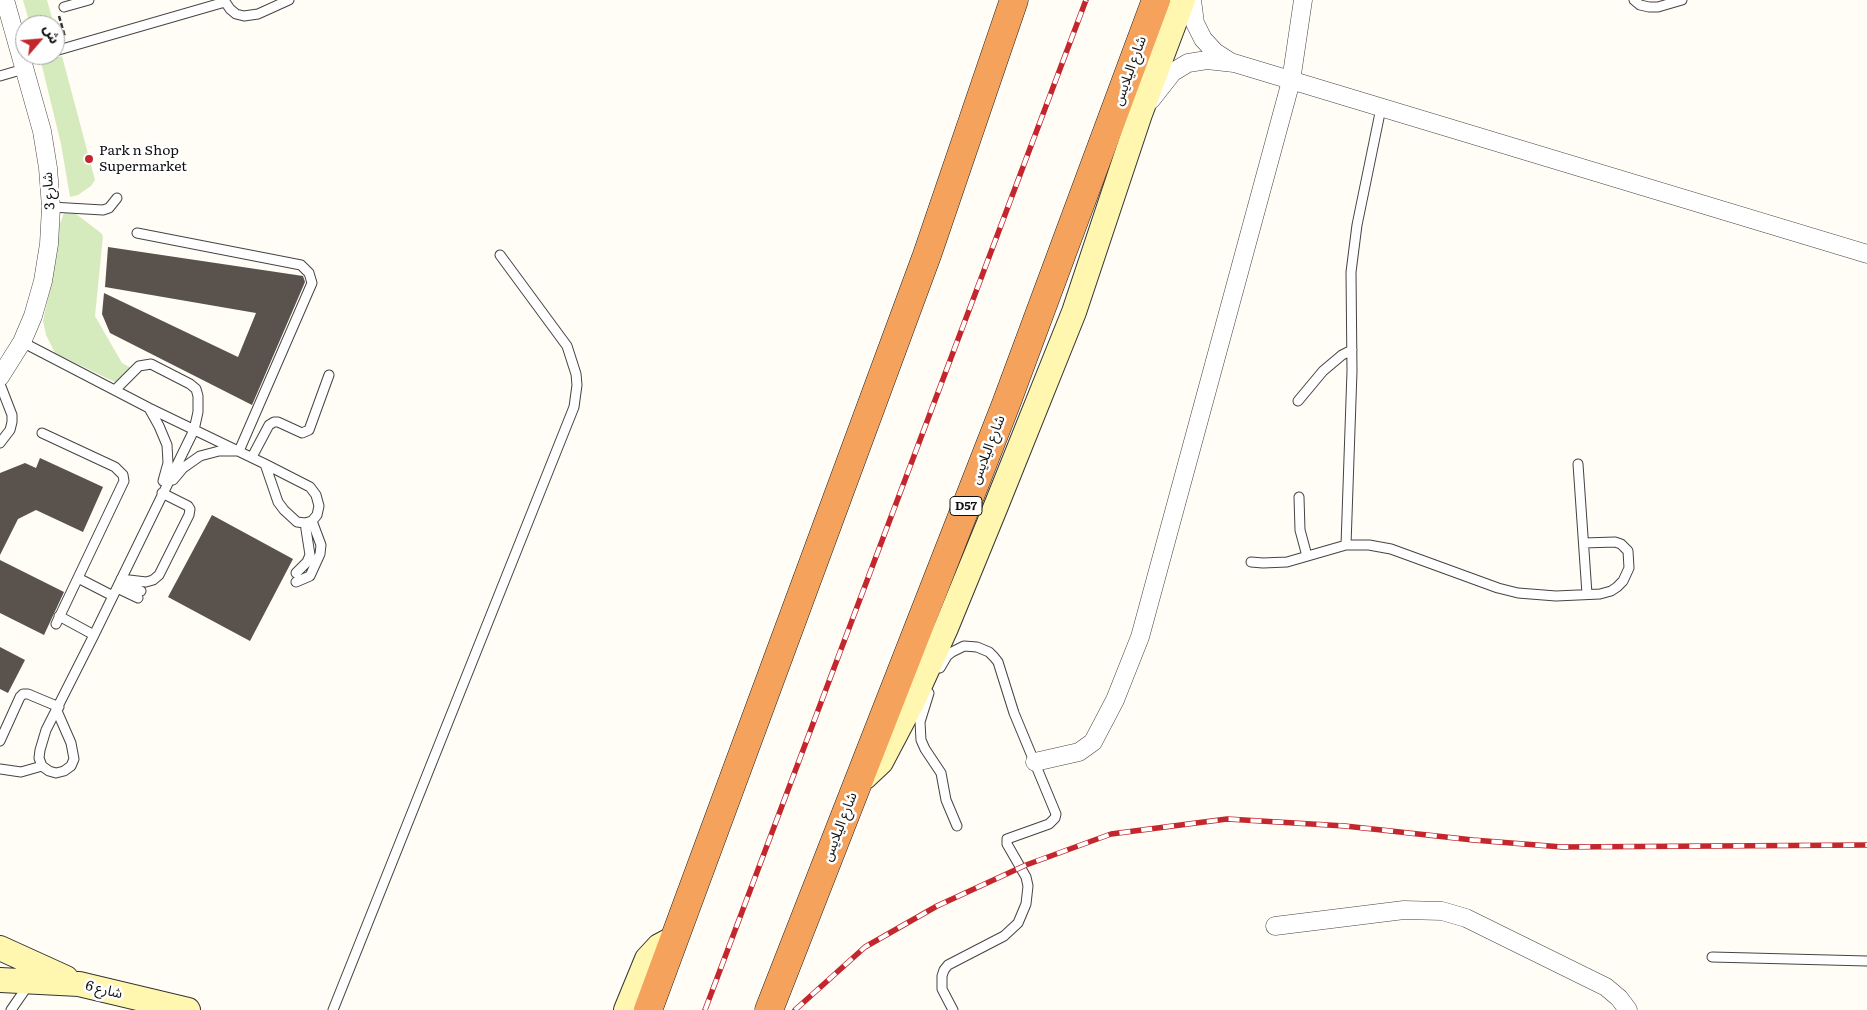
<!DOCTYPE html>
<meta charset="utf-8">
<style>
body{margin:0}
#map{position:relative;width:1867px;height:1010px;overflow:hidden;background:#fffdf5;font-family:Literata,"Noto Sans Arabic",serif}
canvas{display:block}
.north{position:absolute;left:15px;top:15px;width:50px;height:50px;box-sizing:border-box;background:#fff;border:1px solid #a0a0a0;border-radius:50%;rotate:63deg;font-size:14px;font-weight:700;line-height:20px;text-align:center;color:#111}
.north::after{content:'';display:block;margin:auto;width:18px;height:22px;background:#c4262e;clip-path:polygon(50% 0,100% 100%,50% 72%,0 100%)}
</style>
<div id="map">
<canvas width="1867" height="1010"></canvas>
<div class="north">ش</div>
</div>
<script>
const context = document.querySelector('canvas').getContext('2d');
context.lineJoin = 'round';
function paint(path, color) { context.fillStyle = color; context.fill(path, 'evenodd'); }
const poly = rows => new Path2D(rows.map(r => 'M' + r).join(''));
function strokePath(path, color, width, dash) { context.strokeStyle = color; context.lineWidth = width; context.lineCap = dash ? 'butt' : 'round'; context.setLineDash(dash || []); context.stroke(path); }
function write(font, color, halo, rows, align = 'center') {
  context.font = font + ' Literata,"Noto Sans Arabic",serif'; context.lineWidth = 5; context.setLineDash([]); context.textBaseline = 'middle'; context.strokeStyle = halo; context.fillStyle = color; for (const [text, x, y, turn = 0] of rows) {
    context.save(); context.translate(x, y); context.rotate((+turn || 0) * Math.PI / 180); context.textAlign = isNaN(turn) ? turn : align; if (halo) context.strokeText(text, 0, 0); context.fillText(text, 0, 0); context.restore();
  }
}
paint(poly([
 [23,0,47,0,54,25,30,25],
 [62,56,95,180,91,186,78,195,70,197,61,144,41,62],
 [64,213,76,214,101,233,103,236,95,316,122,363,133,369,119,384,55,353,46,335,43,321,51,285,58,229]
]), '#d5ebbd');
paint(poly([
 [108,247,303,276,305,282,252,405,110,333,102,314,104,293,238,357,256,313,105,287],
 [40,458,103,487,83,532,36,510,18,519,0,555,0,473,25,463,36,468],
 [212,515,293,559,250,641,168,597],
 [0,560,64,592,44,635,0,613],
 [0,647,25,660,8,693,0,689]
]), '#5a524d');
const lane = poly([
 [224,0,230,9,236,14,244,16,258,14,289,0],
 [1634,0,1640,5,1649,7,1658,7,1682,0],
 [64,7,89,0],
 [55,51,225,2],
 [22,60,41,55],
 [0,76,24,69],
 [51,207,103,210,109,208,117,198],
 [137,233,301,265,309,273,312,283,239,451,219,451,200,456,183,468,173,480],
 [22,342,149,408,265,464],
 [0,384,12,415,12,422,10,430,0,443],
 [1298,401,1323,371,1342,355,1352,350],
 [149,408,159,426,167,445,168,463,163,481],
 [42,433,115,467,123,475,124,481,56,624],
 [252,457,269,425,274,422,278,422,302,433,309,430,329,375],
 [265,464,310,487,316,495,319,506,317,515,312,521,305,523,297,522,284,510,278,502,265,464],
 [1578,464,1587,594],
 [1299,497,1300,530,1307,556],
 [1346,545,1352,371,1351,272,1357,225,1381,108],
 [1251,562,1263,563,1287,562,1346,545,1369,545,1391,549,1498,588,1518,593,1556,596,1600,594,1611,591,1617,587,1623,581,1629,568,1628,551,1621,544,1615,542,1584,543],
 [296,573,307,562,310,555,305,523],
 [78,578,113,596],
 [121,579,146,582,153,580,159,575,189,515,190,509,188,506,162,493],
 [123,582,141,591],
 [296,582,310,576,320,554,321,545,312,521],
 [117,588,138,598],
 [59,616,94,635],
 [940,668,947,656,952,652,964,646,977,647,989,652,994,657,998,662,1014,713,1056,814,1055,818,1049,824,1007,839,1007,844,1026,877,1028,886,1026,904,1018,923,1004,936,948,965,944,970,942,976,942,989,953,1010],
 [929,693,920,722,921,740,925,749,941,773,946,800,957,826],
 [57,711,71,743,74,759,71,766,64,771,56,773,49,771,42,766,39,758,40,750,46,730,94,635,194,430,198,412,198,396,196,389,190,384,151,364,139,366,116,389],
 [0,741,20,697,23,694,28,694,59,707],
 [0,769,21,772,42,766],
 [1712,957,1867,961],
 [11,1010,29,984],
 [333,1010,574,407,577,385,576,374,567,346,500,255]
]);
const street = poly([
 [1192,0,1195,23,1203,39,1215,52,1229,61],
 [1151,100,1173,72,1188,63,1207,60,1234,63,1867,254],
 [0,377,22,342,33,316,43,281,49,244,51,207,48,168,42,131,5,0],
 [1035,762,1079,752,1093,742,1115,700,1140,637,1291,81,1303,0],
 [1275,926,1404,910,1442,911,1466,918,1606,987,1619,998,1628,1010]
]);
const secondary = poly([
 [858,781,865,777,881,762,911,705,946,628,996,506,1074,312,1140,114,1183,0],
 [0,948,66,978],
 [0,980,79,984,188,1010],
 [626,1010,647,959,659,946,676,937]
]);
const highway = poly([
 [648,1010,927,255,1014,0],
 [769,1010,1006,404,1156,0]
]);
strokePath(lane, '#444', 11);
strokePath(street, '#444', 19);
strokePath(secondary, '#333', 26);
strokePath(highway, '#222', 29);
strokePath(poly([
 [59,16,65,37]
]), '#333', 2.5, [5, 2.5]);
strokePath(lane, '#fff', 9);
strokePath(street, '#fff', 18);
strokePath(secondary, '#fff6b0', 24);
strokePath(highway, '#f5a25d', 28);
const rail = poly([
 [705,1010,1086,0],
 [795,1010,865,947,937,906,1026,865,1111,834,1227,819,1345,826,1473,840,1562,847,1867,845]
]);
strokePath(rail, '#c4262e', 5.5);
strokePath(rail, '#fff', 4, [11]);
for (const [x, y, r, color] of [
 [89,159,5,"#c4262e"]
]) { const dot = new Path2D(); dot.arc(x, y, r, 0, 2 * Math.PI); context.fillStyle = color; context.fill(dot); strokePath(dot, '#fff', 2); }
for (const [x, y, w] of [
 [966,506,32]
]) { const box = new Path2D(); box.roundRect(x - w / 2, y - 9.5, w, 19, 4); context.fillStyle = '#fff'; context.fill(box); strokePath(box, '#111', 1); }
write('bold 12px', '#111', null, [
 ["D57",966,506]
]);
write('14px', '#111', '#fff', [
 ["شارع اليلايس",1130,71,-70],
 ["شارع 3",49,191,-94],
 ["شارع اليلايس",988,450,-69],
 ["شارع اليلايس",840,827,-69],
 ["شارع 6",104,990,14]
]);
write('14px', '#111', '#fff', [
 ["Park n Shop",99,151],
 ["Supermarket",99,167]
], 'left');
</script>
